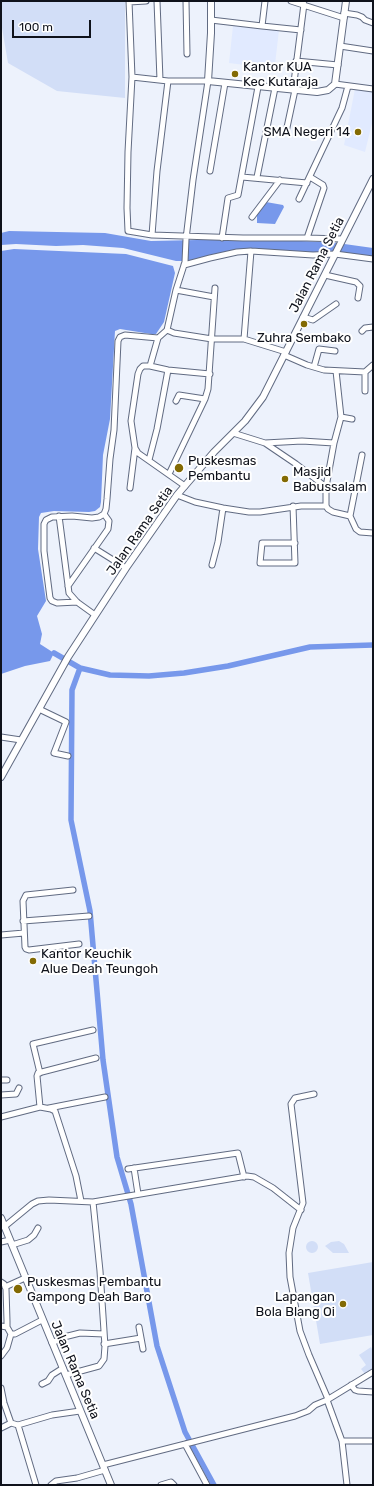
<!DOCTYPE html>
<style>
body{margin:0}
#map{position:relative;width:374px;height:1486px;overflow:hidden;background:#edf2fc;font-family:Rubik,sans-serif}
canvas{display:block}
.frame{position:absolute;inset:0;border:2px solid #0f121b;pointer-events:none}
.scale{position:absolute;left:12px;top:20px;width:79px;height:18px;box-sizing:border-box;border:2px solid #0f121b;border-top:0;padding-left:5px;font-size:12px;line-height:14px;white-space:nowrap;color:#0f121b;-webkit-text-stroke:3px #fff;paint-order:stroke}
</style>
<div id="map">
<canvas width="374" height="1486"></canvas>
<div class="frame"></div>
<div class="scale">100 m</div>
</div>
<script>
const context = document.querySelector('canvas').getContext('2d');
context.lineJoin = 'round';
function paint(path, color) { context.fillStyle = color; context.fill(path, 'evenodd'); }
const poly = rows => new Path2D(rows.map(r => 'M' + r).join(''));
function strokePath(path, color, width, dash) { context.strokeStyle = color; context.lineWidth = width; context.lineCap = dash ? 'butt' : 'round'; context.setLineDash(dash || []); context.stroke(path); }
function write(font, color, halo, rows, align = 'center') {
  context.font = font + ' Rubik,sans-serif'; context.lineWidth = 4; context.setLineDash([]); context.textBaseline = 'middle'; context.strokeStyle = halo; context.fillStyle = color; for (const [text, x, y, turn = 0] of rows) {
    context.save(); context.translate(x, y); context.rotate((+turn || 0) * Math.PI / 180); context.textAlign = isNaN(turn) ? turn : align; if (halo) context.strokeText(text, 0, 0); context.fillText(text, 0, 0); context.restore();
  }
}
paint(poly([
 [233,26,279,30,274,73,244,69,245,65,229,63],
 [355,89,373,90,373,119,365,152,344,145]
]), '#e1eaff');
paint(poly([
 [1,1,125,1,125,98,57,91,8,63,1,22],
 '306 1247a6 6 0 1 1 12 0a6 6 0 1 1-12 0Z',
 [339,1241,344,1244,349,1253,333,1253,325,1246,331,1242],
 [373,1262,373,1335,320,1344,308,1273],
 [371,1347,373,1351,373,1368,365,1374,361,1369,366,1365,359,1355]
]), '#d2def7');
paint(poly([
 [266,202,283,205,284,207,275,224,257,223,257,215],
 [9,231,105,233,151,241,242,239,330,242,373,248,373,257,344,253,247,250,187,261,176,261,123,248,83,245,56,246,16,244,1,245,1,233],
 [14,249,126,254,173,266,175,273,164,322,156,334,151,334,120,329,115,331,110,419,103,455,101,502,100,507,95,511,89,512,54,511,41,513,39,517,38,549,46,601,37,616,42,634,40,644,54,653,50,661,25,666,1,674,1,251]
]), '#7798eb');
strokePath(poly([
 [54,653,80,668,72,690,71,820,90,911,103,1060,117,1157,131,1204,157,1346,185,1432,214,1485],
 [80,668,110,675,149,676,184,673,228,666,310,647,373,645]
]), '#7798eb', 5.5);
const minor = poly([
 [157,1,160,80],
 [186,1,187,54],
 [291,1,344,18],
 [129,2,146,1],
 [344,13,357,15,362,17,365,20,373,23],
 [211,20,262,26,265,1],
 [262,26,301,30],
 [340,46,373,51],
 [296,61,338,65],
 [132,77,128,152,127,208,128,231,152,235],
 [168,81,157,171,152,235,243,238,307,238,342,239],
 [335,84,373,89],
 [293,90,304,4],
 [286,132,295,90],
 [210,171,225,83],
 [242,177,307,183],
 [257,177,275,88],
 [299,199,342,108,348,86],
 [252,217,280,180],
 [222,238,228,198,238,195,258,87],
 [307,238,324,188,323,185,310,177],
 [184,265,210,258,237,252,251,251,313,255,335,254,373,259],
 [325,275,356,282,360,286,358,298],
 [176,290,214,297],
 [303,317,313,320,336,304],
 [167,330,174,333,212,339,244,339,286,352],
 [362,331,365,328,373,327],
 [244,339,251,251],
 [284,355,307,365,324,370,365,372,373,365],
 [150,366,158,338],
 [314,367,319,349,335,351],
 [365,372,365,391],
 [176,401,179,395,205,399],
 [341,417,352,419],
 [233,433,265,443,296,464,326,487,326,506,328,509,333,512,350,516,356,529,360,532,373,533],
 [265,443,302,441,334,443],
 [149,460,157,429,168,370],
 [169,474,205,399,208,389,215,288],
 [185,486,138,453,135,448,131,421,138,374,140,369,143,366,150,366,168,370,210,374],
 [326,487,334,443,341,417,336,371],
 [130,488,135,448],
 [177,495,195,502,223,508,249,512,260,512,301,506,326,506],
 [293,506,295,563,260,563,262,543,295,543],
 [59,516,69,593,77,602,95,615],
 [350,516,362,455],
 [94,548,126,568],
 [212,565,218,542,223,508],
 [68,586,108,529,109,521,104,514],
 [77,602,57,603,52,601,50,598,44,551,44,524,46,520,52,517,72,516,92,518,99,517,104,514,106,509,107,499,110,459,114,430,118,341,120,337,125,335,158,338,167,330,176,290,185,262,186,239,193,180,208,81,168,81,132,77,129,1],
 [39,709,66,722,54,753,68,756],
 [1,737,21,740],
 [73,890,26,895,23,901,25,947,26,949,29,950,79,944],
 [23,921,89,916],
 [1,935,24,933],
 [40,1073,33,1044,93,1030],
 [1,1080,7,1080],
 [314,1094,295,1098,291,1104,303,1203,293,1228,289,1253,290,1277,300,1331,309,1355,328,1399],
 [1,1095,16,1094,19,1088],
 [40,1107,37,1076,38,1073,96,1058],
 [49,1108,105,1097],
 [1,1117,40,1107,51,1109,55,1111,76,1176,81,1201],
 [134,1168,138,1194],
 [128,1169,238,1153,244,1177],
 [4,1227,32,1204,38,1201,49,1200,93,1202,247,1176,254,1177,273,1188,301,1210],
 [1,1242,10,1240],
 [12,1245,28,1240,34,1235,38,1228],
 [1,1282,4,1284,6,1289,7,1321,7,1327,11,1334,15,1334,42,1320],
 [5,1287,25,1278],
 [1,1326,7,1327],
 [139,1327,143,1349],
 [52,1343,64,1337,80,1333,104,1334],
 [104,1344,141,1338],
 [1,1356,7,1348,11,1334],
 [66,1375,99,1366,104,1359,105,1346,100,1271,93,1202],
 [42,1384,48,1381,52,1375,63,1368],
 [351,1385,355,1390,358,1391,373,1392],
 [1,1388,4,1403,11,1423],
 [327,1400,342,1441,347,1485],
 [18,1425,36,1485],
 [1,1428,11,1423,18,1425,52,1415,80,1411],
 [342,1441,373,1441],
 [185,1444,207,1485],
 [103,1465,295,1416,308,1411,315,1405,327,1400,373,1372],
 [51,1485,56,1481,77,1478,105,1470],
 [161,1485,171,1482,174,1485]
]);
const tertiary = poly([
 [211,1,211,33,208,81,317,92,328,90,335,84,346,1],
 [1,777,68,657,126,568,177,495,214,452,245,421,263,397,373,179],
 [1,1218,111,1485]
]);
strokePath(minor, '#616b82', 7);
strokePath(tertiary, '#616b82', 8);
strokePath(minor, '#fff', 5);
strokePath(tertiary, '#fff', 6);
for (const [x, y, r, color] of [
 [235,74,4,"#836a03"],
 [358,132,4,"#836a03"],
 [304,324,4,"#836a03"],
 [179,468,5,"#836a03"],
 [285,479,4,"#836a03"],
 [33,961,4,"#836a03"],
 [18,1289,5,"#836a03"],
 [343,1304,4,"#836a03"]
]) { const dot = new Path2D(); dot.arc(x, y, r, 0, 2 * Math.PI); context.fillStyle = color; context.fill(dot); strokePath(dot, '#fff', 1.5); }
write('13px', '#0f121b', '#fff', [
 ["Kantor KUA",243,67],
 ["Kec Kutaraja",243,82],
 ["SMA Negeri 14",350,132,"right"],
 ["Zuhra Sembako",304,338,"center"],
 ["Puskesmas",188,461],
 ["Pembantu",188,476],
 ["Masjid",293,472],
 ["Babussalam",293,487],
 ["Kantor Keuchik",41,954],
 ["Alue Deah Teungoh",41,969],
 ["Puskesmas Pembantu",27,1282],
 ["Gampong Deah Baro",27,1297],
 ["Lapangan",335,1297,"right"],
 ["Bola Blang Oi",335,1312,"right"]
], 'left');
write('13px', '#0f121b', '#fff', [
 ["Jalan Rama Setia",317,265,-63],
 ["Jalan Rama Setia",140,531,-55],
 ["Jalan Rama Setia",75,1370,67]
]);
</script>
